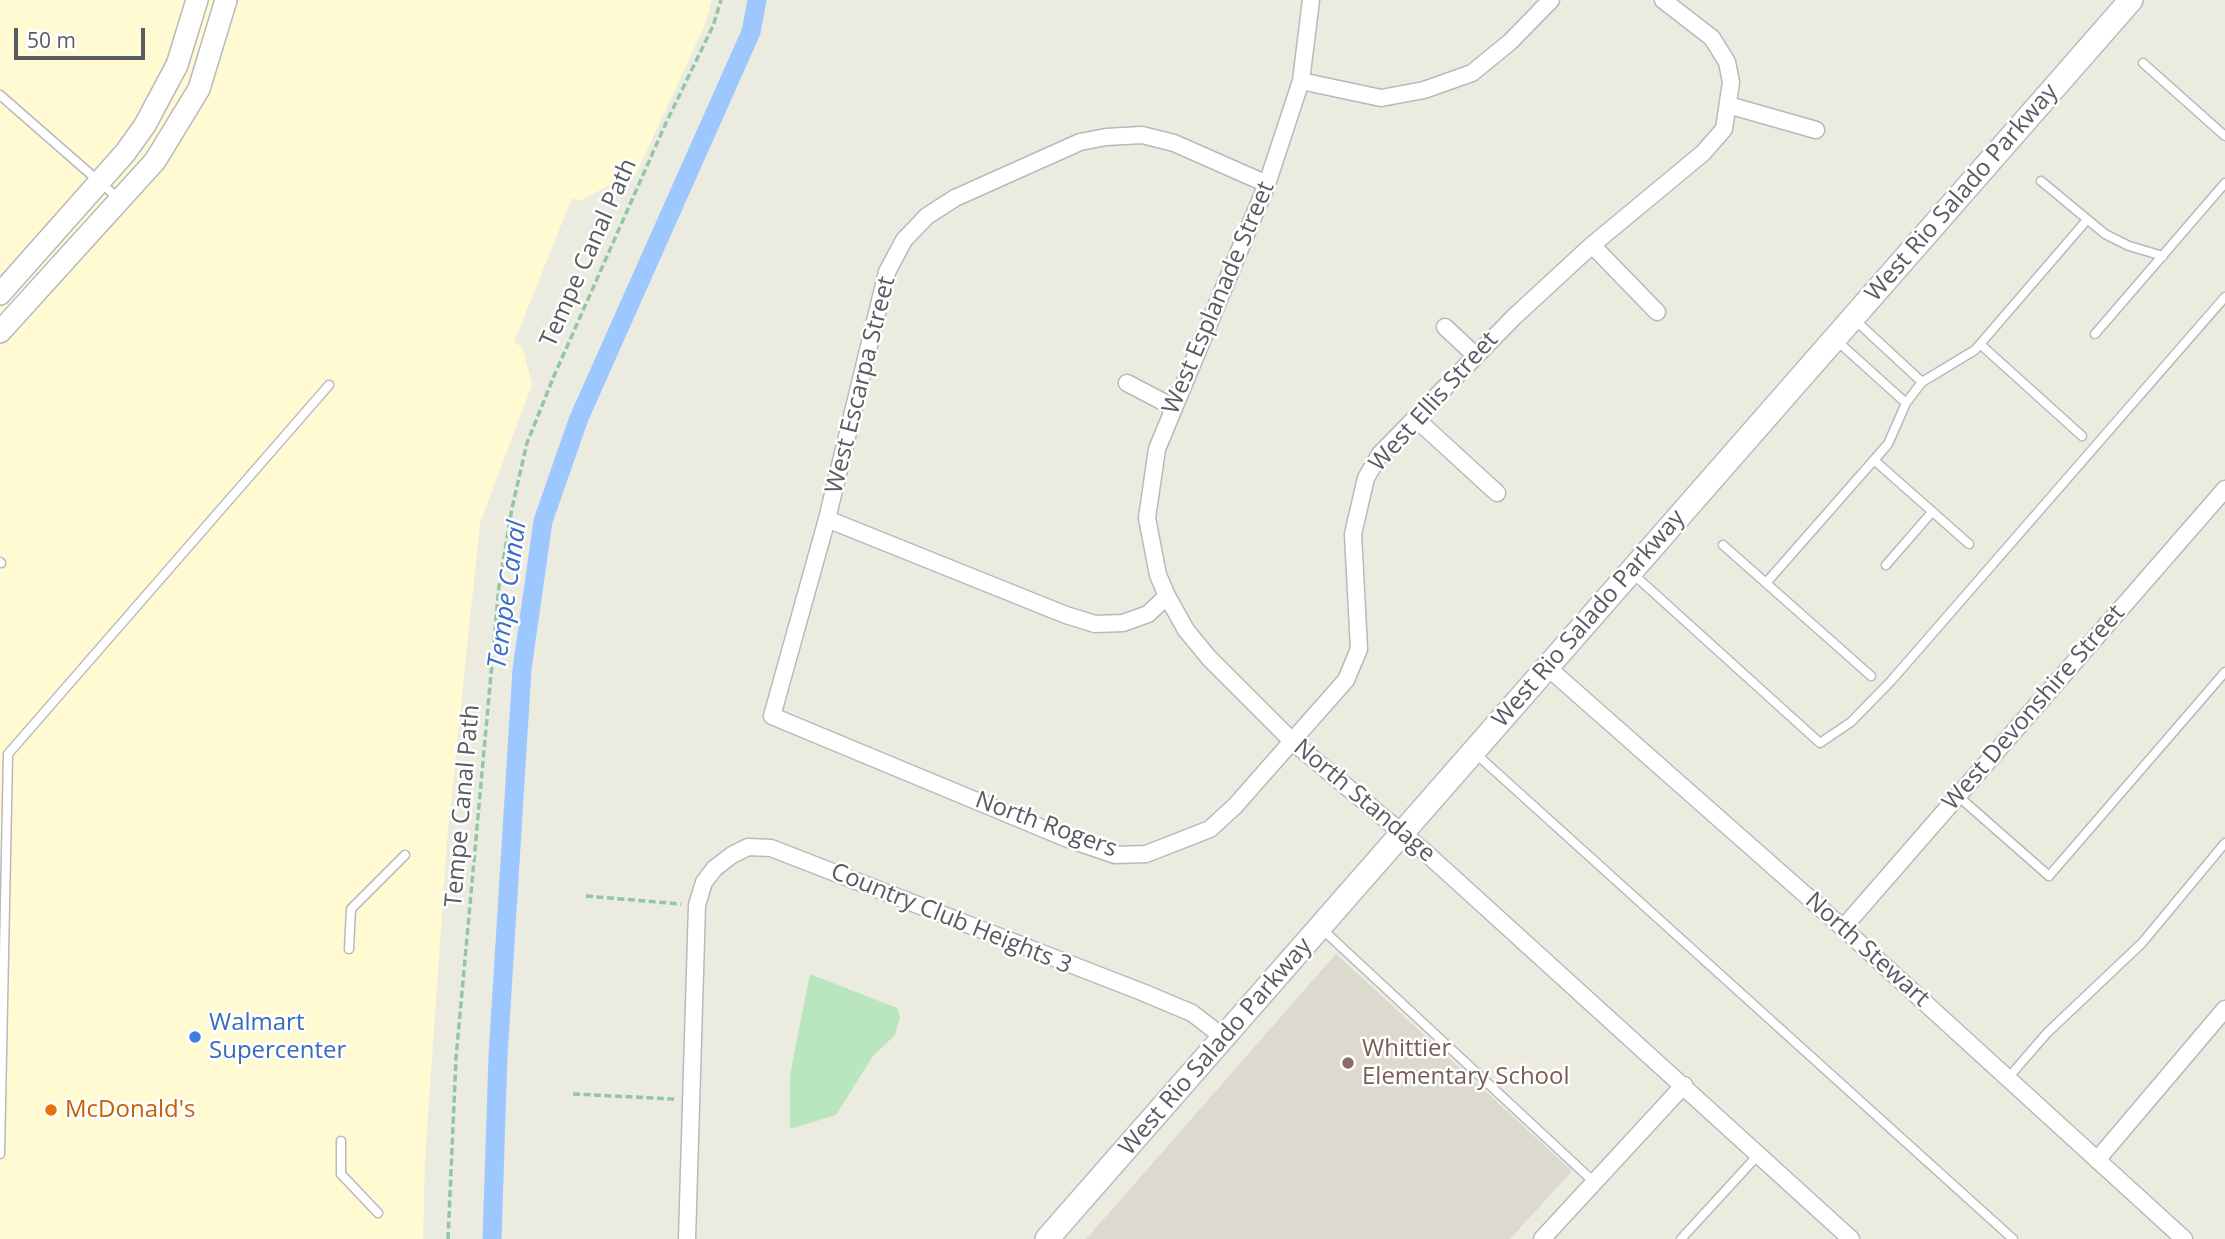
<!DOCTYPE html>
<style>
body{margin:0}
#map{position:relative;width:2225px;height:1239px;overflow:hidden;background:#ecebdf;font-family:"Open Sans",sans-serif}
canvas{display:block}
.scale{position:absolute;left:14px;top:28px;width:131px;height:32px;box-sizing:border-box;border:4px solid #585b61;border-top:0;padding-left:9px;font-size:21px;line-height:24px;white-space:nowrap;color:#585b61;-webkit-text-stroke:5px #fff;paint-order:stroke}
</style>
<div id="map">
<canvas width="2225" height="1239"></canvas>
<div class="scale">50 m</div>
</div>
<script>
const context = document.querySelector('canvas').getContext('2d');
context.lineJoin = 'round';
function paint(path, color) { context.fillStyle = color; context.fill(path, 'evenodd'); }
const poly = rows => new Path2D(rows.map(r => 'M' + r).join(''));
function strokePath(path, color, width, dash) { context.strokeStyle = color; context.lineWidth = width; context.lineCap = dash ? 'butt' : 'round'; context.setLineDash(dash || []); context.stroke(path); }
function write(font, color, halo, rows, align = 'center') {
  context.font = font + ' "Open Sans",sans-serif'; context.lineWidth = 5; context.setLineDash([]); context.textBaseline = 'middle'; context.strokeStyle = halo; context.fillStyle = color; for (const [text, x, y, turn = 0] of rows) {
    context.save(); context.translate(x, y); context.rotate((+turn || 0) * Math.PI / 180); context.textAlign = isNaN(turn) ? turn : align; if (halo) context.strokeText(text, 0, 0); context.fillText(text, 0, 0); context.restore();
  }
}
paint(poly([
 [0,0,712,0,704,27,636,174,632,173,580,201,572,198,514,342,523,348,532,385,480,523,447,840,425,1160,423,1239,0,1239]
]), '#fffad1');
paint(poly([
 [1336,954,1572,1171,1510,1239,1086,1239]
]), '#dcdace');
paint(poly([
 [810,974,897,1008,900,1017,895,1035,873,1056,836,1115,790,1129,790,1075]
]), '#b9e6bf');
strokePath(poly([
 [492,1239,498,1056,522,669,543,521,579,418,751,32,757,0]
]), '#9cc7ff', 19);
const service = poly([
 [2143,63,2225,136],
 [0,95,119,199],
 [2041,181,2105,234,2129,246,2163,256],
 [1855,320,1922,382],
 [2095,334,2225,183],
 [1836,340,1906,403],
 [1980,344,2082,436],
 [1874,460,1969,544],
 [1723,545,1871,676],
 [0,562,1,563],
 [1886,565,1932,512],
 [1632,573,1820,743,1851,722,1891,681,2225,297],
 [1766,583,1888,444,1906,403,1922,382,1975,350,2086,221],
 [1475,753,2013,1239],
 [1958,796,2049,876,2225,672],
 [1322,929,1594,1182],
 [349,949,351,909,405,855],
 [2008,1078,2047,1033,2142,943,2225,843],
 [341,1141,341,1174,378,1213],
 [0,1154,8,754,329,385],
 [1681,1239,1759,1154]
]);
const minor = poly([
 [1311,0,1301,81,1267,184,1157,449,1147,518,1158,575,1167,596,1186,630,1209,658,1293,742,1425,852,1851,1239],
 [1301,81,1381,98,1424,90,1472,73,1510,42,1551,0],
 [1728,105,1816,130],
 [1267,184,1174,143,1142,135,1106,137,1080,142,955,198,927,216,904,240,887,272,827,519,772,716,1068,839,1115,855,1146,854,1210,829,1235,806,1346,680,1359,649,1353,534,1366,478,1380,454,1514,317,1592,245,1703,153,1724,129,1731,82,1727,62,1712,38,1663,0],
 [1592,245,1657,312],
 [1445,327,1475,355],
 [1127,383,1173,407],
 [1415,418,1497,493],
 [827,519,1066,615,1095,624,1123,623,1148,614,1167,596],
 [1546,666,1843,928,2184,1239],
 [1843,928,2225,489],
 [2097,1160,2225,1009],
 [687,1239,697,905,704,882,715,868,732,855,748,847,771,848,1142,992,1192,1013,1223,1037],
 [1542,1239,1684,1085]
]);
const tertiary = poly([
 [0,294,125,153,145,125,177,65,197,0],
 [0,332,155,161,199,89,226,0]
]);
const secondary = poly([
 [1047,1239,2131,0]
]);
strokePath(service, '#b7b9bf', 11);
strokePath(minor, '#b7b9bf', 19);
strokePath(tertiary, '#b7b9bf', 24);
strokePath(secondary, '#babcc4', 26);
strokePath(poly([
 [586,896,681,904],
 [573,1094,674,1099],
 [448,1239,456,1058,499,586,512,508,527,443,554,376,666,123,713,26,721,0]
]), '#92c6a8', 3.5, [7, 3.5]);
strokePath(service, '#fff', 8);
strokePath(minor, '#fff', 16);
strokePath(tertiary, '#fff', 21);
strokePath(secondary, '#fff', 23);
for (const [x, y, r, color] of [
 [195,1037,7,"#3f7fe0"],
 [1348,1063,7,"#8d6e63"],
 [51,1110,7,"#e8710a"]
]) { const dot = new Path2D(); dot.arc(x, y, r, 0, 2 * Math.PI); context.fillStyle = color; context.fill(dot); strokePath(dot, '#fff', 2.5); }
write('24px', '#585b61', '#fff', [
 ["West Rio Salado Parkway",1962,193,-49],
 ["Tempe Canal Path",589,253,-66],
 ["West Esplanade Street",1219,298,-67],
 ["West Escarpa Street",861,385,-76],
 ["West Ellis Street",1434,402,-48],
 ["West Rio Salado Parkway",1589,619,-49],
 ["West Devonshire Street",2034,708,-49],
 ["North Standage",1364,801,40],
 ["Tempe Canal Path",463,806,-85],
 ["North Rogers",1046,825,20],
 ["Country Club Heights 3",951,919,22],
 ["North Stewart",1867,950,42],
 ["West Rio Salado Parkway",1216,1047,-49]
]);
write('24px', '#366cbe', '#fff', [
 ["Walmart",209,1023],
 ["Supercenter",209,1051]
], 'left');
write('24px', '#785e54', '#fff', [
 ["Whittier",1362,1049],
 ["Elementary School",1362,1077]
], 'left');
write('24px', '#c56008', '#fff', [
 ["McDonald's",65,1110]
], 'left');
write('italic 26px', '#3a6dc7', '#fff', [
 ["Tempe Canal",508,595,-82]
]);
</script>
